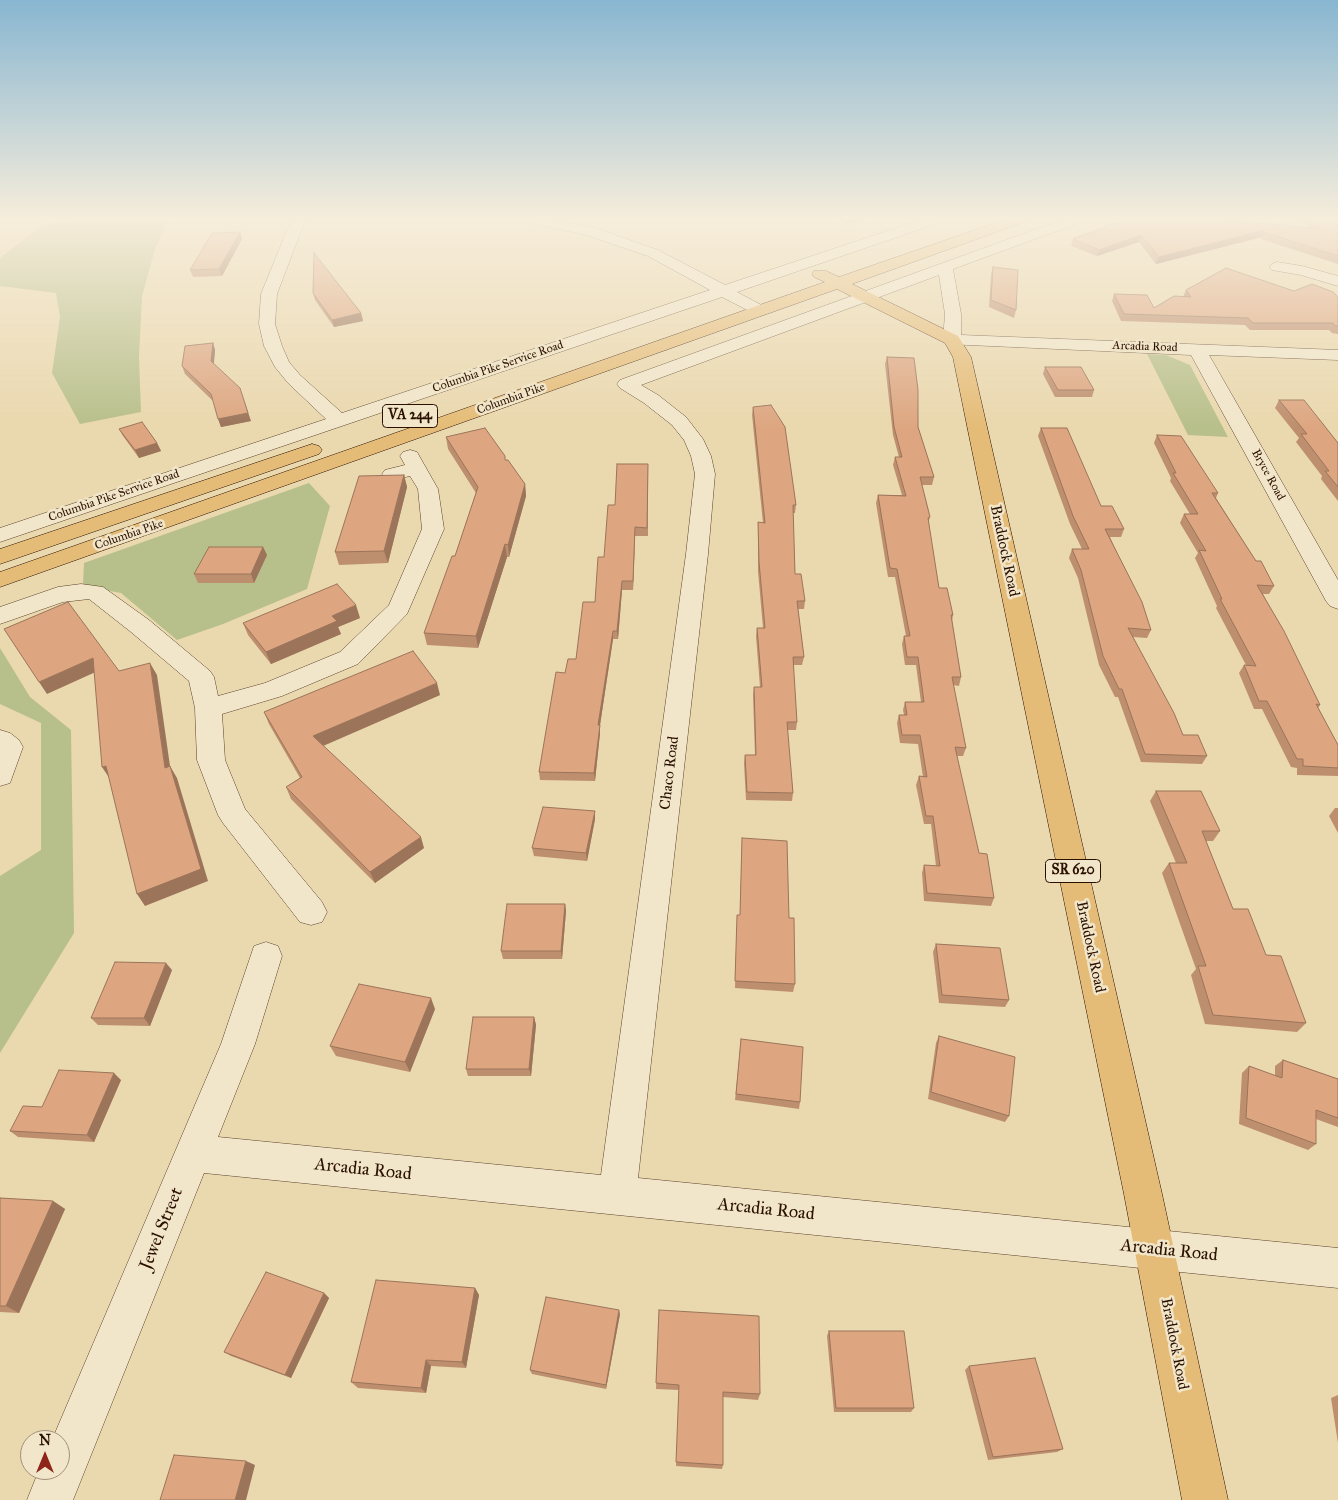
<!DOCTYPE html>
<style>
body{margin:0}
#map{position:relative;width:1338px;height:1500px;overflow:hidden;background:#ead8ae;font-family:"IM FELL Great Primer",serif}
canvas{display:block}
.north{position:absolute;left:20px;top:1430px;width:50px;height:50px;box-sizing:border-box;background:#f1e6ca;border:1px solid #a29079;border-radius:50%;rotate:0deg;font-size:14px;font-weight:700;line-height:20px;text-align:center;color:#2b1000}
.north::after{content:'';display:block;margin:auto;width:18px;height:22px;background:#8f2418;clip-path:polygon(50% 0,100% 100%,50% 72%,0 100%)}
</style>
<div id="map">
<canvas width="1338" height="1500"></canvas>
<div class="north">N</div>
</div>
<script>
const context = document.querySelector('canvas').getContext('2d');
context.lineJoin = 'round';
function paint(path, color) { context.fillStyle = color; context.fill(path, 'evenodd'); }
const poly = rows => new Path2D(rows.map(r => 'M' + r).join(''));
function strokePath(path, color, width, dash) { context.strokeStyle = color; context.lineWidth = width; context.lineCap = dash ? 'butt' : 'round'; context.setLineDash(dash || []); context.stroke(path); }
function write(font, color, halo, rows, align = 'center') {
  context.font = font + ' "IM FELL Great Primer",serif'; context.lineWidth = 5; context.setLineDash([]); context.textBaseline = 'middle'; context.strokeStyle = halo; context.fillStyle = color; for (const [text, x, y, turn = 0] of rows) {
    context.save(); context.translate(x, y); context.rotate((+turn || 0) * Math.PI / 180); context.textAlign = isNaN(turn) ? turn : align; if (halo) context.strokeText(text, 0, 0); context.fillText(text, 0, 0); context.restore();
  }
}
paint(poly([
 [119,218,170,218,155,249,142,296,139,357,141,412,80,424,52,373,60,317,56,293,0,286,0,258,44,224],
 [1147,354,1166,355,1190,365,1228,437,1188,435],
 [309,483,330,506,307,589,223,624,177,640,121,593,83,586,84,563],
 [0,648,30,697,71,730,74,933,0,1053,0,876,41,850,41,723,0,704]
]), '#b7bf8a');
const minor = poly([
 [292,218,306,218,277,294,275,324,282,346,289,362,300,375,342,413,710,290,648,256,586,235,522,221,520,218,545,218,595,228,658,250,725,285,926,218,946,218,944,221,737,292,765,307,767,310,765,313,753,313,722,297,0,542,0,528,326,419,288,383,275,367,264,346,259,324,261,294,292,218],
 [1067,218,1086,218,1084,221,953,269,961,314,961,335,1338,350,1338,360,1209,355,1338,580,1338,609,1330,606,1326,601,1191,355,946,344,943,340,945,314,939,275,641,385,658,395,686,417,703,439,711,456,715,474,708,554,638,1178,1338,1248,1338,1288,204,1173,73,1500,27,1500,39,1470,60,1470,60,1440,52,1440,221,1044,254,946,266,942,278,946,282,956,255,1044,218,1137,601,1175,686,554,695,474,691,456,684,440,672,425,644,403,620,388,617,384,620,380,1067,218],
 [1277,262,1302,266,1338,276,1338,286,1301,275,1272,270,1269,267,1272,264,1277,262],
 [410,450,417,452,438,489,444,529,407,614,358,664,282,696,222,714,225,760,245,809,322,902,327,912,322,922,311,925,300,922,223,823,218,815,197,760,195,708,189,681,131,632,89,599,63,602,0,624,0,607,58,587,81,584,103,587,149,620,210,671,214,677,218,696,265,683,340,652,389,605,422,529,418,489,410,476,392,480,385,478,382,474,385,470,405,465,400,456,403,452,410,450],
 [0,730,10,733,19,740,23,747,10,783,0,786,0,730]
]);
const major = poly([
 [1010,218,1029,218,1027,221,852,284,958,336,971,357,1162,1194,1228,1500,1182,1500,1124,1194,953,357,945,343,837,289,0,587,0,572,825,282,814,277,812,274,814,271,826,271,839,277,1010,218],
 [312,444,319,446,322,450,319,454,0,564,0,549,312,444]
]);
strokePath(minor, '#5b422c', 1);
strokePath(major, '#2b1000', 1);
paint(minor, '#f1e6ca');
paint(major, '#e5bc77');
paint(poly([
 [836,218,868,218,847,225],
 [1298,218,1338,218,1338,264,1261,239,1262,237,1156,264,1139,242,1097,256,1071,246,1073,239,1310,228],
 [240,232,242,239,222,276,193,277,190,270],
 [993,267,1016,310,1014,318,989,307,991,274],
 [1186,290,1294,291,1338,297,1338,334,1332,333,1329,330,1250,330,1245,325,1121,321,1112,301,1114,294,1154,308,1183,297],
 [313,293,361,313,363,321,334,327,315,300],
 [213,343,215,350,214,364,251,421,221,427,213,401,185,374,182,366],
 [887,357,918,427,934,477,932,485,922,485,930,517,928,524,939,588,953,615,952,621,961,677,959,686,953,685,966,748,963,756,956,756,979,853,994,898,991,906,924,901,922,873,924,865,936,866,931,824,924,824,916,785,919,776,923,777,918,744,900,743,897,723,899,715,904,715,903,710,905,702,921,702,916,665,905,665,902,644,904,636,906,636,895,577,888,577,876,503,878,495,902,495,893,465,895,457,899,457,893,435,885,364],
 [1045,367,1094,390,1092,397,1055,397,1043,374],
 [1279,400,1338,443,1338,501,1321,479,1322,476,1296,442,1299,438,1275,408],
 [753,407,796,505,795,513,793,513,795,574,805,601,804,609,798,609,804,657,802,665,793,665,797,722,796,730,787,730,793,793,792,801,746,800,744,763,745,755,755,755,753,695,754,687,760,687,756,636,757,628,763,628,758,571,758,522,763,523,752,415],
 [1041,428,1101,506,1124,529,1121,537,1110,537,1151,630,1147,638,1133,637,1183,735,1207,756,1202,764,1141,762,1118,697,1115,697,1099,665,1078,578,1069,558,1072,549,1082,549,1070,524,1038,436],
 [119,429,157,443,161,451,139,458,123,436],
 [1157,435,1218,493,1216,498,1256,561,1274,586,1269,594,1263,594,1320,705,1318,708,1338,745,1338,776,1297,775,1297,768,1291,767,1262,709,1254,709,1239,673,1244,665,1246,665,1216,608,1217,606,1195,558,1198,553,1180,523,1184,514,1190,514,1170,481,1171,478,1154,443],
 [446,437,505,460,525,484,526,496,509,557,507,557,478,648,427,645,424,633,455,556,476,493,448,449],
 [648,464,648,536,635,536,633,590,622,590,618,639,613,639,600,725,600,733,595,781,540,780,539,772,565,673,576,659,595,602,615,505],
 [404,475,407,487,388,563,339,565,335,552],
 [263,547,267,555,254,583,198,583,194,574],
 [360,618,338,627,341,634,271,664,248,635,243,623],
 [440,695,323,746,424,848,375,883,291,799,286,787,300,778,269,724,264,712],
 [1156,791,1220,831,1213,841,1206,841,1233,909,1266,955,1306,1023,1297,1032,1205,1024,1191,975,1196,969,1162,873,1169,863,1176,863,1150,801],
 [1335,808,1338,808,1338,833,1329,816],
 [595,811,595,819,587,861,534,856,532,848],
 [742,838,789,918,795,984,793,992,735,988,737,922,737,915,740,915],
 [565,904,566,911,562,959,503,959,501,951],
 [936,944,1009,1000,1005,1007,939,1003,933,952],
 [172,970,150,1026,98,1025,91,1018],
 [435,1009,410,1072,336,1056,330,1046],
 [534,1017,536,1025,531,1076,468,1076,466,1069],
 [939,1036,1009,1116,1005,1122,928,1099,936,1043],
 [741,1039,800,1102,799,1109,735,1100],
 [1283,1060,1338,1079,1338,1127,1316,1119,1316,1144,1308,1150,1239,1124,1242,1073,1249,1066,1275,1076,1275,1066],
 [121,1080,94,1142,18,1137,10,1131,42,1107],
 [0,1198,53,1201,65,1209,19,1313,0,1312],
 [475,1288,479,1295,466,1368,431,1366,426,1393,358,1388,351,1382],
 [324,1293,329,1298,291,1378,231,1356,224,1352],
 [659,1310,760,1394,758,1400,723,1397,723,1465,722,1469,676,1466,679,1390,656,1389],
 [620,1314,606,1389,532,1374,530,1370],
 [829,1331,914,1408,911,1412,834,1412,827,1336],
 [969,1366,1063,1449,1057,1452,988,1460,965,1370],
 [1338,1395,1338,1443,1331,1398]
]), '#be8f6f');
paint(poly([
 [847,218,868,218,847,225],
 [1265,230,1262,237,1156,264,1159,257],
 [240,232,242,239,222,276,219,269],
 [1141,235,1139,242,1097,256,1099,250],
 [361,313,363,321,334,327,332,320],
 [213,343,215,350,213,369,211,361],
 [240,388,251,421,221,427,218,419],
 [157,443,161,451,139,458,135,450],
 [404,475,407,487,388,563,384,551],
 [525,484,526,496,509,557,508,545],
 [635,527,635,536,633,590,633,581],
 [505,544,507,557,478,648,476,636],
 [263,547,267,555,254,583,251,574],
 [622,581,622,590,618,639,617,631],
 [356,605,360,618,338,627,341,634,271,664,266,652,332,616],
 [613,631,613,639,600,725,600,733,595,781,594,773,598,725],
 [93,658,100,670,47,694,39,682],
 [150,663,157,675,170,766,177,778,208,881,145,906,137,894,165,768],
 [437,683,440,695,318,748,313,736],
 [106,766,110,779,102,767],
 [595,811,595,819,587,861,586,853],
 [421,837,424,848,375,883,370,872],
 [565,904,566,911,562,959,561,951],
 [166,963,172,970,150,1026,144,1018],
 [431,998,435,1009,410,1072,405,1062],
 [534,1017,536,1025,531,1076,529,1069],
 [114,1073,121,1080,94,1142,87,1135],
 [53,1201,65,1209,19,1313,6,1306],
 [475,1288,479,1295,466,1368,462,1362],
 [324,1293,329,1298,291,1378,285,1375],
 [619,1310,620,1314,606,1389,606,1385],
 [426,1360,431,1366,426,1393,421,1388],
 [246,1461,255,1465,246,1500,235,1500]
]), '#9b745a');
const building = poly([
 [1128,218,1211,218,1322,229,1309,218,1338,218,1338,256,1264,232,1265,230,1159,257,1141,235,1099,250,1073,239,1128,218],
 [240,232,219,269,190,270,212,233,240,232],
 [314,253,361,313,332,320,313,293,314,253],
 [993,267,1018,270,1016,310,991,300,993,267],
 [1226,268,1294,291,1312,284,1333,292,1338,297,1338,326,1335,326,1333,323,1253,323,1248,318,1124,314,1114,294,1147,295,1154,308,1174,296,1191,297,1186,290,1226,268],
 [213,343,211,361,240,388,248,413,218,419,211,394,182,366,185,346,213,343],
 [887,357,914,358,918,390,918,427,934,477,920,477,930,517,928,518,939,588,947,588,953,615,951,615,961,677,952,677,966,748,955,747,979,853,987,854,994,898,927,893,924,865,940,866,933,816,926,816,919,776,927,777,920,735,902,735,899,715,907,715,905,702,924,702,918,657,907,657,904,636,910,636,897,569,890,568,878,495,906,496,895,457,902,457,894,427,887,357],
 [1045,367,1081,367,1094,390,1058,390,1045,367],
 [1279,400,1304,400,1338,443,1338,487,1325,471,1329,471,1301,434,1307,434,1279,400],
 [771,405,785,427,796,505,793,505,795,574,801,574,805,601,797,601,804,657,793,657,797,722,787,722,793,793,747,792,745,755,756,755,754,687,762,687,757,628,765,628,759,562,758,522,765,523,753,407,771,405],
 [142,422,157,443,135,450,119,429,142,422],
 [485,428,505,456,505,460,508,460,525,484,508,545,505,544,476,636,424,633,452,556,455,556,478,487,446,437,485,428],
 [1041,428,1067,428,1101,506,1112,506,1124,529,1105,529,1142,602,1151,630,1128,628,1174,713,1183,735,1198,735,1207,756,1145,754,1122,689,1119,689,1103,656,1081,570,1072,549,1089,549,1073,516,1041,428],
 [1157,435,1181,436,1218,493,1212,493,1256,561,1261,561,1274,586,1257,585,1284,631,1320,705,1316,704,1338,745,1338,768,1303,766,1303,759,1297,759,1267,701,1259,701,1244,665,1256,666,1220,599,1222,599,1199,550,1206,551,1184,514,1198,514,1173,473,1176,473,1157,435],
 [617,464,648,464,647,528,635,527,633,581,622,581,617,631,613,631,598,725,600,725,594,773,539,772,556,672,565,673,568,659,576,659,583,602,595,602,598,557,604,557,608,505,615,505,617,464],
 [404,475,384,551,335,552,359,476,404,475],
 [209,547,263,547,251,574,194,574,209,547],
 [337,584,356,605,332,616,337,621,266,652,243,623,337,584],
 [68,602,119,671,150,663,165,768,170,766,201,869,137,894,106,766,102,767,93,658,39,682,4,629,68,602],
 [413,651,437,683,313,736,421,837,370,872,286,787,302,777,264,712,413,651],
 [1156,791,1201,791,1220,831,1202,831,1233,909,1248,909,1266,955,1281,956,1306,1023,1213,1015,1198,966,1206,966,1169,863,1187,863,1156,791],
 [543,807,595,811,586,853,532,848,543,807],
 [742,838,787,841,789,918,794,918,795,984,735,981,737,915,740,915,742,838],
 [507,904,565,904,561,951,501,951,507,904],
 [936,944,1000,948,1009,1000,942,995,936,944],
 [115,962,166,963,144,1018,91,1018,115,962],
 [359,984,431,998,405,1062,330,1046,359,984],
 [473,1017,534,1017,529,1069,466,1069,473,1017],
 [939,1036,1015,1057,1009,1116,931,1092,939,1036],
 [741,1039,803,1047,800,1102,736,1094,741,1039],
 [1283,1060,1338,1079,1338,1118,1316,1110,1316,1144,1246,1118,1249,1066,1282,1078,1283,1060],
 [59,1070,114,1073,87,1135,10,1131,23,1106,42,1107,59,1070],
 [0,1198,53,1201,6,1306,0,1306,0,1198],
 [266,1272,324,1293,285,1375,224,1352,266,1272],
 [376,1280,475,1288,462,1362,426,1360,421,1388,351,1382,376,1280],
 [546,1297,619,1310,606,1385,530,1370,546,1297],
 [659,1310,759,1316,760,1394,723,1392,723,1465,676,1462,679,1385,656,1383,659,1310],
 [829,1331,904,1331,914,1408,836,1408,829,1331],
 [1035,1358,1063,1449,993,1457,969,1366,1035,1358],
 [174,1455,246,1461,235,1500,160,1500,174,1455]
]);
paint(building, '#dda681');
strokePath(building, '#9b745a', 1);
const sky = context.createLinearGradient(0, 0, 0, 428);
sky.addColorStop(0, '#88b6d1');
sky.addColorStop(0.51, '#f6eddb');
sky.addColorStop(1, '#f6eddb00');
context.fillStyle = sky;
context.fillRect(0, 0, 1338, 428);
write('12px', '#2b1000', '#f1e6ca', [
 ["Arcadia Road",1145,347,2],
 ["Columbia Pike Service Road",498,367,-19],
 ["Columbia Pike",511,399,-20],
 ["Bryce Road",1268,475,61],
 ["Columbia Pike Service Road",114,496,-19],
 ["Columbia Pike",129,535,-19]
]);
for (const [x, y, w] of [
 [410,416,55],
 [1073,871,55]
]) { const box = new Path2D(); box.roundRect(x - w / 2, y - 11.5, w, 23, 4); context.fillStyle = '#f1e6ca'; context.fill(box); strokePath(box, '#2b1000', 1); }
write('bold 14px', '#2b1000', null, [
 ["VA 244",410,416],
 ["SR 620",1073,871]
]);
write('15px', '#2b1000', '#f1e6ca', [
 ["Braddock Road",1004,551,78],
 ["Chaco Road",670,773,-83],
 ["Braddock Road",1090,947,78],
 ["Braddock Road",1174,1344,79]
]);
write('18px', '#2b1000', '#f1e6ca', [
 ["Arcadia Road",363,1170,6],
 ["Arcadia Road",766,1210,6],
 ["Jewel Street",162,1229,-68],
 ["Arcadia Road",1169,1251,6]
]);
</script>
